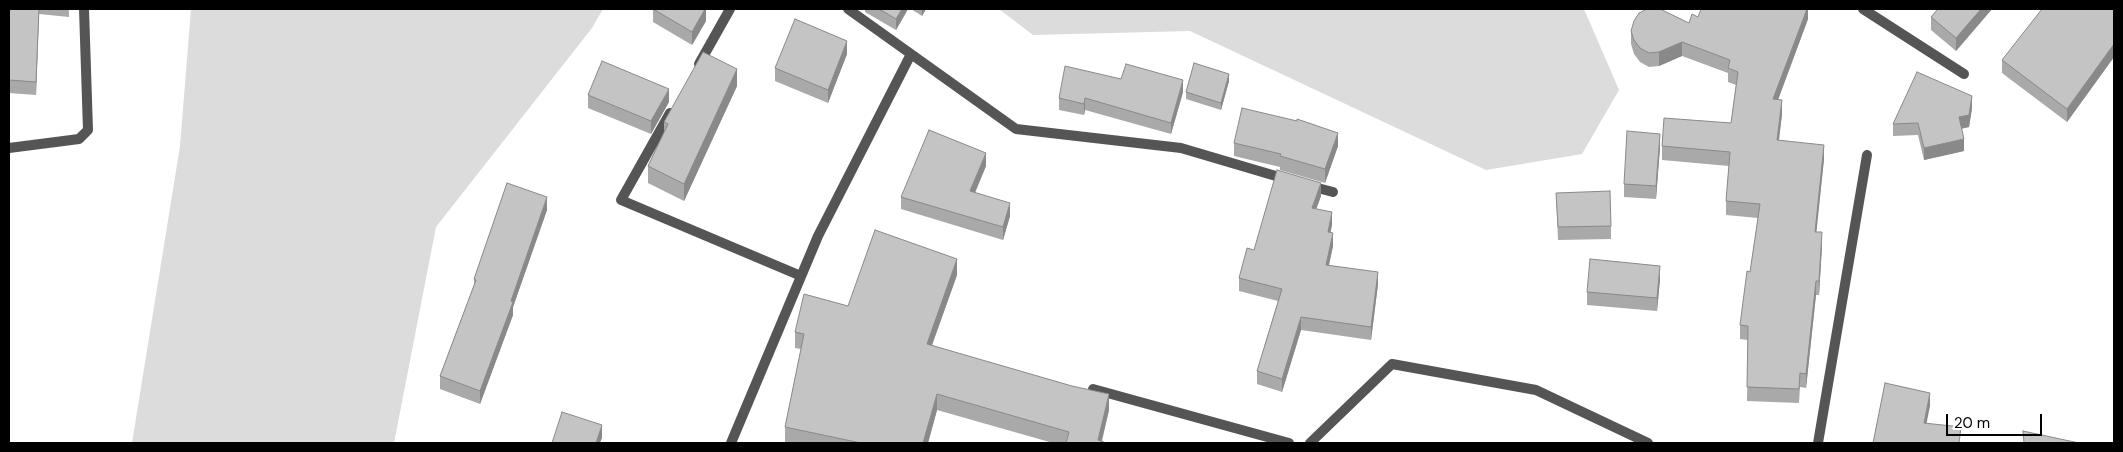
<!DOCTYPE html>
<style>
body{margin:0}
#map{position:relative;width:2123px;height:452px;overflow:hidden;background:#fff;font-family:"DM Sans",sans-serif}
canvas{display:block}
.frame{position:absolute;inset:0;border:10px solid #000;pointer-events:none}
.scale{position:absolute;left:1946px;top:414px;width:96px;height:22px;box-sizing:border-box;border:2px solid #000;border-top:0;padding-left:6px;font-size:15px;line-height:18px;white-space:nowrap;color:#000;-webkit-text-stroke:4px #fff;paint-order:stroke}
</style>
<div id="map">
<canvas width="2123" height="452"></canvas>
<div class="frame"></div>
<div class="scale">20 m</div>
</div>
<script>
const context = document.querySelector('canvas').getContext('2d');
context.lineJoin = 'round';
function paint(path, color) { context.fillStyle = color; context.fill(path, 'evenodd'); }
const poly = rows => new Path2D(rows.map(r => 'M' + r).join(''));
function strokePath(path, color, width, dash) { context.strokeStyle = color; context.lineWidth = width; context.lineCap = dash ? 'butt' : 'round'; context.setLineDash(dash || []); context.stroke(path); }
paint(poly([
 [191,9,603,9,592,28,436,227,394,443,132,443,180,146],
 [999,9,1584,9,1619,90,1582,154,1486,170,1190,31,1033,35]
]), '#dcdcdc');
strokePath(poly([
 [848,9,1016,129,1181,148,1286,179],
 [1863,9,1964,74],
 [699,64,730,9],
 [670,113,621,200,801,276],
 [9,148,79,139,88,130,84,9],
 [1310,186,1333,192],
 [1093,389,1289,443],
 [731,443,818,236,911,54],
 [1310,443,1392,364,1536,390,1648,443],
 [1818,443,1867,155]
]), '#555', 10);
paint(poly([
 [9,9,69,9,69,17,39,14,36,95,9,93],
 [653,9,706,9,706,21,692,45,653,22],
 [865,9,908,9,896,30,865,12],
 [911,9,926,9,922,16],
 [1808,9,1808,19,1778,100,1782,114,1779,140,1824,159,1816,232,1822,246,1819,295,1816,295,1806,388,1800,387,1799,403,1747,401,1748,340,1740,339,1740,325,1750,272,1758,218,1726,215,1726,201,1729,166,1662,160,1662,146,1731,123,1736,85,1728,82,1728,73,1682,56,1659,66,1649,67,1640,62,1634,54,1631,44,1631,31,1689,23,1698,17],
 [1938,9,1992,9,1956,51,1931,30,1931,17],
 [2114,9,2114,57,2067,122,2002,73,2002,60],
 [847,54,828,103,775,81,775,68],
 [1229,81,1221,110,1186,99,1186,92],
 [737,86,684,201,648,183,648,166,664,133,664,122],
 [1183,92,1171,134,1085,110,1084,115,1059,110,1059,98],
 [588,95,669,102,651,134,588,108],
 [1972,108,1969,127,1961,129,1964,151,1924,160,1918,135,1893,136,1893,124],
 [1234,143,1338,146,1325,183,1280,170,1280,167,1234,156],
 [1660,147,1656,199,1624,197,1624,184],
 [986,166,975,193,1010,216,1003,240,901,209,901,197],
 [1556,193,1611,226,1611,239,1558,240],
 [1321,196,1316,209,1332,225,1330,232,1333,246,1329,265,1378,284,1371,340,1301,330,1282,392,1257,384,1257,371,1278,301,1239,291,1239,278,1254,250],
 [547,210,513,307,513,315,480,404,440,389,440,376,474,285,474,279],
 [957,275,932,345,1109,410,1102,441,1106,443,1053,443,937,410,928,443,789,443,785,442,785,427,801,349,795,348,795,332,848,306],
 [1660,279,1657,311,1587,305,1587,292]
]), '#a9a9a9');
paint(poly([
 [39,9,36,95,36,82],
 [705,9,706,9,706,21,692,45,692,32],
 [902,9,908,9,896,30,896,19],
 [922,9,926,9,922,16],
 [1807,9,1808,9,1808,19,1773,113,1773,99],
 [1981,9,1992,9,1956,51,1956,38],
 [847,41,847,54,828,103,828,90],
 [1682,42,1682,56,1659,66,1659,52],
 [2114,44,2114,57,2067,122,2067,109],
 [737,69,737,86,684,201,684,184],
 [1229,74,1229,81,1221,110,1221,103],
 [1183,80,1183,92,1171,134,1171,123],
 [669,89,669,102,651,134,651,121],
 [1972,96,1972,108,1969,127,1959,129,1959,117],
 [1085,98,1085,110,1084,115,1084,104],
 [1782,100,1782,114,1777,154,1777,140],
 [1338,133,1338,146,1325,183,1325,169],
 [1660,134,1660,147,1656,199,1656,186],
 [1964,139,1964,151,1924,160,1924,148],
 [1824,145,1824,159,1815,246,1815,232],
 [986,153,986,166,970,204,970,191],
 [1321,183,1321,196,1312,221,1312,208],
 [547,197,547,210,513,307,513,315,480,404,480,391],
 [1010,203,1010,216,1003,240,1003,227],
 [1332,212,1332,225,1328,245,1328,232],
 [1822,232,1822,246,1819,295,1819,281],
 [1333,233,1333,246,1326,278,1326,265],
 [957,259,957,275,927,359,927,344],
 [1660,266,1660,279,1657,311,1657,298],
 [1378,272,1378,284,1371,340,1371,327],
 [1816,281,1816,295,1806,388,1806,374],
 [1301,317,1301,330,1282,392,1282,379],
 [1930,393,1930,406,1924,436,1924,423],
 [937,394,937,410,928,443,923,443],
 [1109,394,1109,410,1101,443,1098,440],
 [602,425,602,438,600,443,596,443]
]), '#898989');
const building = poly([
 [9,9,39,9,36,82,9,80,9,9],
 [653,9,705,9,692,32,653,9],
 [879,9,902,9,896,19,879,9],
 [1647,9,1660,9,1689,23,1692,14,1698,17,1701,9,1807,9,1773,99,1782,100,1777,140,1824,145,1815,232,1822,232,1819,281,1816,281,1806,374,1800,373,1799,389,1747,387,1748,326,1740,325,1747,271,1750,272,1760,204,1726,201,1730,152,1662,146,1664,118,1731,123,1738,72,1728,68,1730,60,1682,42,1659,52,1649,53,1640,48,1634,40,1631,31,1634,21,1639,13,1647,9],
 [1938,9,1981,9,1956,38,1931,17,1938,9],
 [2042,9,2114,9,2114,44,2067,109,2002,60,2042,9],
 [795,19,847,41,828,90,775,68,795,19],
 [703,52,737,69,684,184,648,166,668,124,664,122,703,52],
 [602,61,669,89,651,121,588,95,602,61],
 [1194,63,1229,74,1221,103,1186,92,1194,63],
 [1126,64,1183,80,1171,123,1085,98,1084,104,1059,98,1065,66,1121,79,1126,64],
 [1917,72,1972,96,1969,115,1959,117,1964,139,1924,148,1918,123,1893,124,1917,72],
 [1242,108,1297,121,1297,119,1338,133,1325,169,1280,156,1281,154,1234,143,1242,108],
 [929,130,986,153,970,191,1010,203,1003,227,901,197,929,130],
 [1627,131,1660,134,1656,186,1624,184,1627,131],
 [1277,170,1321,183,1312,208,1332,212,1328,232,1333,233,1326,265,1378,272,1371,327,1301,317,1282,379,1257,371,1282,289,1239,278,1247,248,1254,250,1277,170],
 [507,183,547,197,511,301,513,302,480,391,440,376,476,280,474,279,507,183],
 [1610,191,1611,226,1558,227,1556,193,1610,191],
 [875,230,957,259,927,344,1072,386,1109,394,1098,440,1106,443,1066,443,1069,432,937,394,923,443,861,443,785,427,804,334,795,332,804,294,848,306,875,230],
 [1590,259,1660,266,1657,298,1587,292,1590,259],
 [1885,383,1930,393,1924,423,1961,427,1959,443,1873,443,1885,383],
 [562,412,602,425,596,443,552,443,562,412],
 [2023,431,2079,443,2024,443,2023,431]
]);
paint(building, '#c4c4c4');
strokePath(building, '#898989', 1);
</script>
